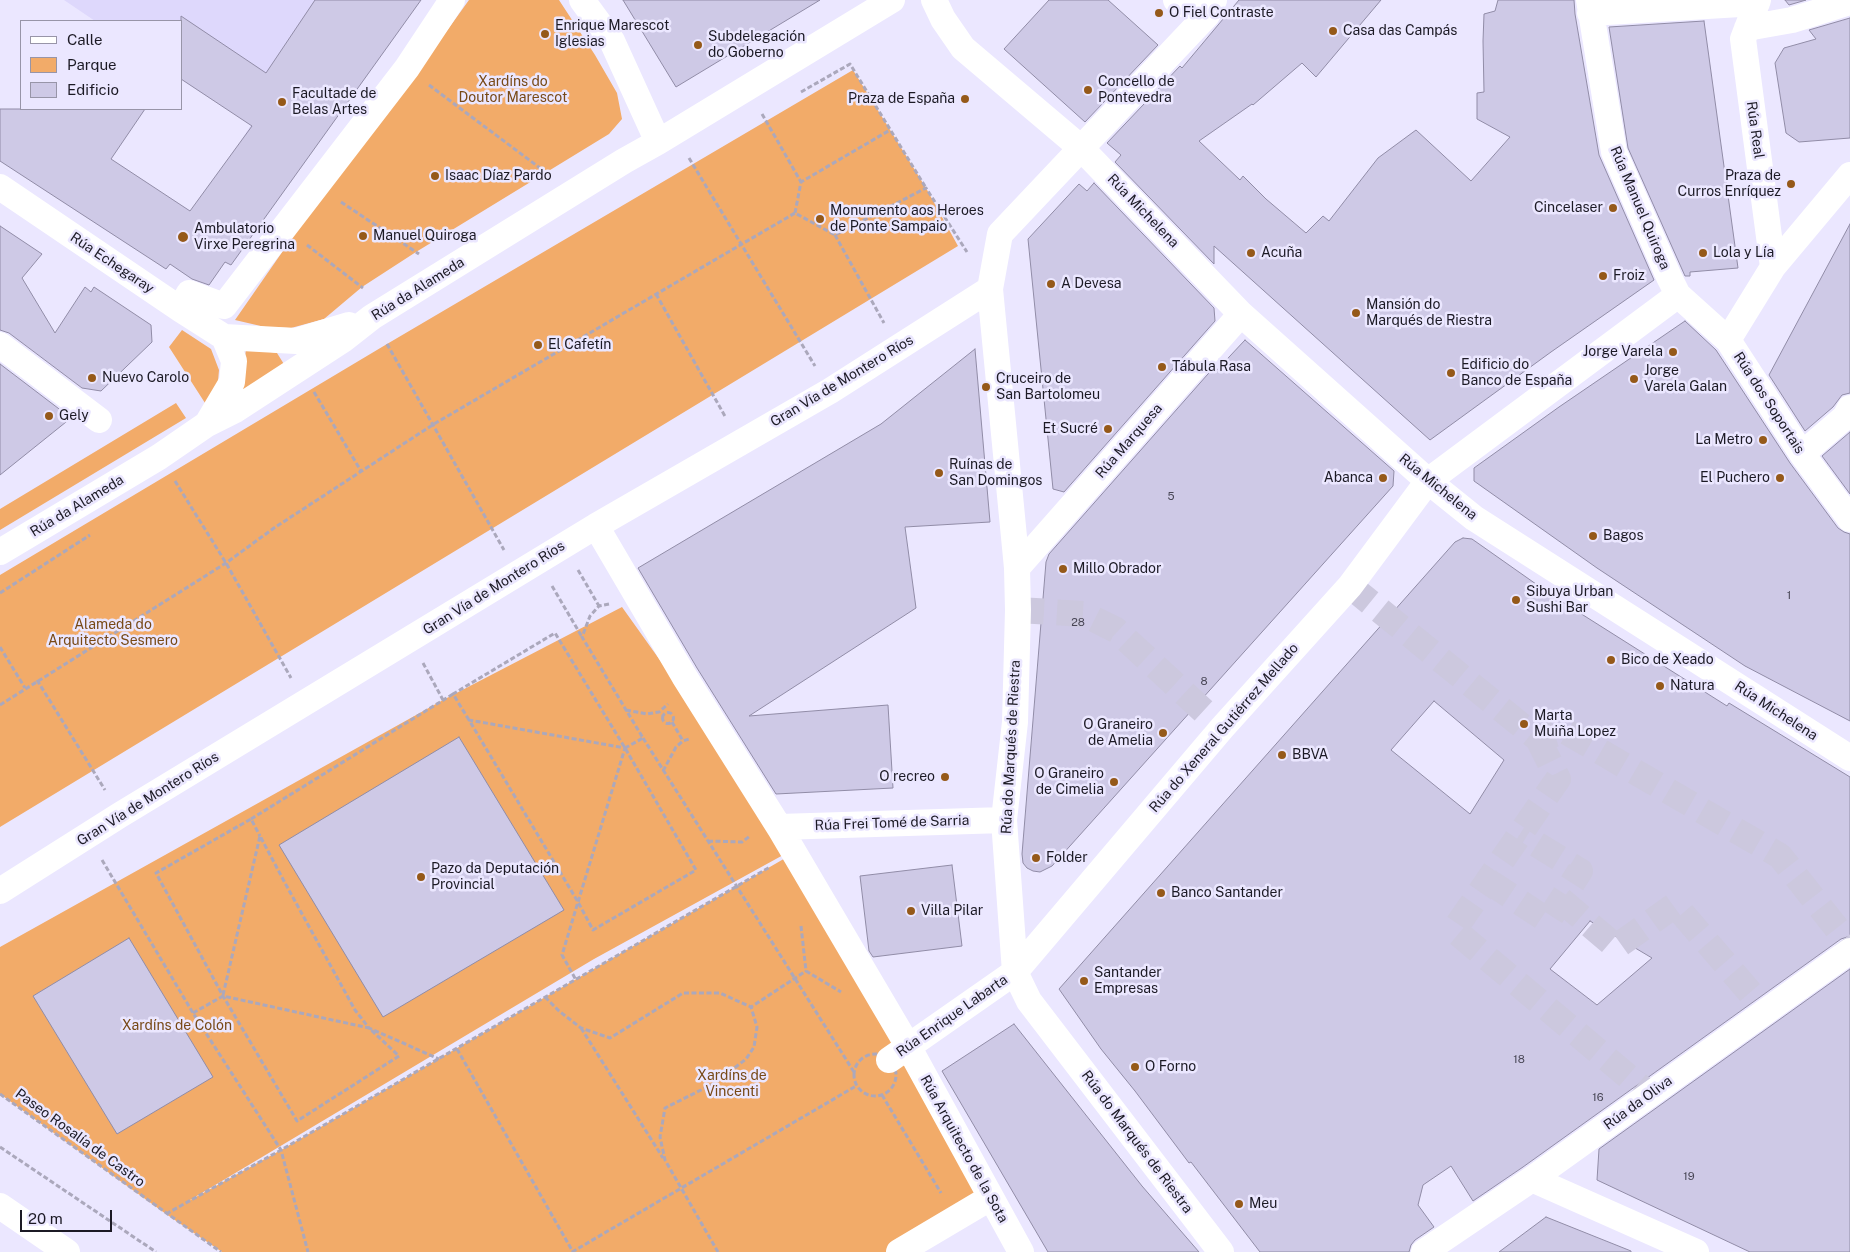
<!DOCTYPE html>
<meta charset="utf-8">
<style>
body{margin:0}
#map{position:relative;width:1850px;height:1252px;overflow:hidden;background:#ebe7ff;font-family:"Public Sans",sans-serif}
canvas{display:block}
.legend{position:absolute;left:20px;top:20px;width:162px;height:90px;box-sizing:border-box;background:#ebe7ff;border:1px solid #9895a8;margin:0;padding:6px 9px;list-style:none;font-size:15px;color:#1c1a25}
.legend li{display:flex;align-items:center;gap:10px;height:25px}
.legend b{width:25px;border:1px solid #9895a8}
.scale{position:absolute;left:20px;top:1210px;width:92px;height:22px;box-sizing:border-box;border:2px solid #1c1a25;border-top:0;padding-left:6px;font-size:15px;line-height:18px;white-space:nowrap;color:#1c1a25;-webkit-text-stroke:4px #ebe7ff;paint-order:stroke}
</style>
<div id="map">
<canvas width="1850" height="1252"></canvas>
<ul class="legend">
<li><b style="height:6px;background:#fff"></b>Calle</li>
<li><b style="height:14px;background:#f2ab69"></b>Parque</li>
<li><b style="height:14px;background:#cec9e6"></b>Edificio</li>
</ul>
<div class="scale">20 m</div>
</div>
<script>
const context = document.querySelector('canvas').getContext('2d');
context.lineJoin = 'round';
function paint(path, color) { context.fillStyle = color; context.fill(path, 'evenodd'); }
const poly = rows => new Path2D(rows.map(r => 'M' + r).join(''));
function strokePath(path, color, width, dash) { context.strokeStyle = color; context.lineWidth = width; context.lineCap = dash ? 'butt' : 'round'; context.setLineDash(dash || []); context.stroke(path); }
function write(font, color, halo, rows, align = 'center') {
  context.font = font + ' "Public Sans",sans-serif'; context.lineWidth = 5; context.setLineDash([]); context.textBaseline = 'middle'; context.strokeStyle = halo; context.fillStyle = color; for (const [text, x, y, turn = 0] of rows) {
    context.save(); context.translate(x, y); context.rotate((+turn || 0) * Math.PI / 180); context.textAlign = isNaN(turn) ? turn : align; if (halo) context.strokeText(text, 0, 0); context.fillText(text, 0, 0); context.restore();
  }
}
paint(poly([
 [64,0,421,0,241,141,251,125,181,79,181,21,95,21]
]), '#ded8fc');
paint(poly([
 [469,0,559,0,595,55,617,93,622,119,609,134,416,252,362,287,324,319,291,328,265,327,235,320,294,235,415,75],
 [853,70,926,188,958,246,0,827,0,575,387,344],
 [182,330,211,349,219,370,217,393,205,403,169,347],
 [246,348,277,353,287,369,242,393],
 [176,403,186,418,0,530,0,509],
 [622,607,779,827,785,854,594,959,185,1203,281,1150,794,853,990,1198,899,1252,222,1252,166,1214,0,1094,0,947,443,700]
]), '#f2ab69');
const building = poly([
 [315,0,421,0,231,265,225,262,209,285,192,279,170,264,166,269,0,161,0,109,145,109,111,159,190,211,252,126,181,79,181,16,266,73,315,0],
 [623,0,820,0,676,87,623,0],
 [1049,0,1108,0,1158,45,1085,122,1004,49,1049,0],
 [1239,0,1381,0,1316,77,1302,63,1253,105,1252,104,1199,141,1240,180,1243,176,1266,199,1306,233,1323,216,1329,221,1378,158,1416,130,1471,181,1510,137,1477,119,1477,93,1484,92,1483,41,1484,14,1495,11,1498,0,1574,0,1575,14,1599,155,1654,280,1551,352,1430,440,1214,246,1214,264,1115,162,1121,155,1107,143,1180,66,1182,68,1239,0],
 [1785,0,1806,0,1789,5,1785,0],
 [1850,18,1850,138,1799,142,1786,133,1775,63,1784,48,1816,39,1809,30,1850,18],
 [1704,21,1738,268,1690,272,1690,276,1685,276,1628,148,1609,27,1704,21],
 [1094,183,1214,308,1215,321,1064,492,1053,489,1028,239,1079,184,1087,191,1094,183],
 [1850,224,1850,393,1842,395,1833,407,1805,431,1769,375,1850,224],
 [0,226,42,254,22,278,55,333,85,287,91,292,94,287,151,325,152,342,101,391,82,388,9,333,0,330,0,226],
 [1685,321,1716,350,1790,463,1838,528,1844,532,1850,534,1850,721,1745,666,1597,568,1474,481,1474,468,1559,407,1685,321],
 [1245,340,1394,471,1393,486,1052,866,1040,872,1033,871,1027,868,1023,863,1022,854,1046,562,1049,554,1215,366,1215,372,1245,340],
 [975,349,990,522,905,527,916,608,749,716,888,705,893,788,776,794,697,668,638,568,881,424,975,349],
 [0,364,71,418,0,475,0,364],
 [1850,432,1850,494,1822,456,1850,432],
 [1463,538,1472,539,1553,596,1727,706,1729,703,1850,777,1850,936,1841,939,1523,1167,1473,1201,1451,1166,1423,1185,1418,1205,1434,1227,1415,1240,1411,1245,1409,1252,1260,1252,1191,1162,1189,1163,1135,1091,1101,1049,1059,989,1455,542,1463,538],
 [1434,701,1504,760,1470,814,1391,750,1434,701],
 [1590,921,1652,958,1597,1005,1550,969,1590,921],
 [459,737,564,910,383,1017,279,845,459,737],
 [952,865,962,946,873,957,869,951,860,876,952,865],
 [129,938,213,1077,117,1134,33,996,129,938],
 [1850,969,1850,1252,1750,1252,1597,1180,1599,1149,1850,969],
 [1014,1024,1142,1186,1199,1252,1048,1252,942,1071,1014,1024],
 [1546,1217,1631,1251,1631,1252,1499,1252,1546,1217]
]);
paint(building, '#cec9e6');
strokePath(building, '#918ca7', 1);
strokePath(poly([
 [1350,586,1538,739,1565,731,1780,856,1850,945],
 [1018,610,1084,614,1116,630,1222,728],
 [1538,739,1558,779,1454,930,1650,1095],
 [1488,881,1548,921,1580,871,1520,834],
 [1561,900,1616,947,1675,905,1766,1011]
]), '#ccc8de', 26, [26, 13]);
strokePath(poly([
 [429,85,548,174],
 [801,92,850,64,926,188],
 [762,114,801,182],
 [689,158,815,366],
 [341,202,419,254],
 [795,213,801,182,890,130],
 [835,235,884,323],
 [307,245,363,288],
 [656,294,726,418],
 [387,344,504,550],
 [314,392,361,471],
 [175,481,226,563,291,678],
 [578,570,599,606],
 [552,586,582,637],
 [0,593,90,535],
 [609,604,599,606,590,616,582,637,643,738,625,748],
 [0,647,25,688],
 [423,663,443,700],
 [37,680,105,790],
 [0,705,226,563,274,528,434,424,795,213,835,235,926,188,967,252],
 [626,710,647,714,659,712,668,704],
 '662.5 718a5.5 5.5 0 1 1 11 0a5.5 5.5 0 1 1-11 0Z',
 [469,720,453,694,555,633,625,748,696,870,593,930,578,902,469,720,625,748,578,902,562,955,576,980],
 [672,722,683,741],
 [643,738,854,1072],
 [663,771,676,747,683,741,689,739],
 [251,819,453,694],
 [708,841,742,842,750,836],
 [102,860,193,1013,281,1150,308,1252],
 [801,926,806,971,841,992],
 [223,995,260,836,285,883,355,1010,369,1028,439,1059],
 [545,997,559,1011,581,1028,610,1038,683,993,720,993,751,1007,806,971],
 [193,1013,223,996,369,1028,399,1056,297,1121,223,996,156,873,251,819,260,836],
 [581,1028,663,1158],
 [457,1049,573,1252],
 '854 1075a21 21 0 1 1 42 0a21 21 0 1 1-42 0Z',
 [0,1094,221,1252],
 [882,1095,941,1193],
 [0,1147,156,1252],
 [166,1214,281,1150,770,867],
 [572,1252,856,1086],
 [718,1252,665,1160,660,1137,665,1108,715,1083,746,1059,754,1047,757,1027,751,1007]
]), '#aba8bc', 3, [5, 2.5]);
strokePath(poly([
 [582,0,612,41,658,142],
 [934,0,943,19,963,48,1081,148,1241,314,1428,481,1474,518,1850,758],
 [1176,0,1207,15],
 [1214,0,1207,15,1000,234,990,289,1017,568,1018,610,1015,722,1004,820,1015,972,1029,1001,1221,1252],
 [1589,0,1614,152,1669,277,1678,295,1728,340,1802,454,1850,519],
 [1590,13,1757,3],
 [1747,28,1792,20,1850,2],
 [0,187,180,309,224,337,296,341,349,325],
 [1773,267,1850,175],
 [180,309,189,293,224,306,407,68,452,0],
 [1728,340,1773,267,1743,39,1758,0],
 [0,345,99,420],
 [207,424,232,382,234,361,224,337],
 [1802,454,1845,417,1850,408],
 [596,526,684,676,779,827,908,1046,1021,1252],
 [0,552,159,457,207,424,235,410,344,339,372,317,624,161,658,142,892,0],
 [1017,568,1241,314],
 [779,827,1004,820],
 [0,891,120,815,596,526,830,391,990,289],
 [889,1060,1015,972,1222,728,1350,586,1428,481,1678,295],
 [1532,1179,1696,1252],
 [0,1206,67,1252],
 [899,1252,990,1198],
 [1424,1252,1532,1179,1850,951]
]), '#fff', 26);
for (const [x, y, r, color] of [
 [1159,13,5,"#955919"],
 [1333,31,5,"#955919"],
 [545,34,5,"#955919"],
 [698,45,5,"#955919"],
 [1088,90,5,"#955919"],
 [965,99,5,"#955919"],
 [282,102,5,"#955919"],
 [435,176,5,"#955919"],
 [1791,184,5,"#955919"],
 [1613,208,5,"#955919"],
 [820,219,5,"#955919"],
 [363,236,5,"#955919"],
 [183,237,6,"#955919"],
 [1251,253,5,"#955919"],
 [1703,253,5,"#955919"],
 [1603,276,5,"#955919"],
 [1051,284,5,"#955919"],
 [1356,313,5,"#955919"],
 [538,345,5,"#955919"],
 [1673,352,5,"#955919"],
 [1162,367,5,"#955919"],
 [1451,373,5,"#955919"],
 [92,378,5,"#955919"],
 [1634,379,5,"#955919"],
 [986,387,5,"#955919"],
 [49,416,5,"#955919"],
 [1108,429,5,"#955919"],
 [1763,440,5,"#955919"],
 [939,473,5,"#955919"],
 [1383,478,5,"#955919"],
 [1780,478,5,"#955919"],
 [1593,536,5,"#955919"],
 [1063,569,5,"#955919"],
 [1516,600,5,"#955919"],
 [1611,660,5,"#955919"],
 [1660,686,5,"#955919"],
 [1524,724,5,"#955919"],
 [1163,733,5,"#955919"],
 [1282,755,5,"#955919"],
 [945,777,5,"#955919"],
 [1114,782,5,"#955919"],
 [1036,858,5,"#955919"],
 [421,877,5,"#955919"],
 [1161,893,5,"#955919"],
 [911,911,5,"#955919"],
 [1084,981,5,"#955919"],
 [1135,1067,5,"#955919"],
 [1239,1204,5,"#955919"]
]) { const dot = new Path2D(); dot.arc(x, y, r, 0, 2 * Math.PI); context.fillStyle = color; context.fill(dot); strokePath(dot, '#ebe7ff', 2); }
write('11px', '#484655', null, [
 ["5",1171,497],
 ["1",1789,596],
 ["28",1078,623],
 ["8",1204,682],
 ["18",1519,1060],
 ["16",1598,1098],
 ["19",1689,1177]
]);
write('14px', '#1c1a25', '#ebe7ff', [
 ["O Fiel Contraste",1169,13],
 ["Enrique Marescot",555,26],
 ["Iglesias",555,42],
 ["Casa das Campás",1343,31],
 ["Subdelegación",708,37],
 ["do Goberno",708,53],
 ["Concello de",1098,82],
 ["Pontevedra",1098,98],
 ["Facultade de",292,94],
 ["Belas Artes",292,110],
 ["Praza de España",955,99,"right"],
 ["Isaac Díaz Pardo",445,176],
 ["Praza de",1781,176,"right"],
 ["Curros Enríquez",1781,192,"right"],
 ["Cincelaser",1603,208,"right"],
 ["Monumento aos Heroes",830,211],
 ["de Ponte Sampaio",830,227],
 ["Ambulatorio",194,229],
 ["Virxe Peregrina",194,245],
 ["Manuel Quiroga",373,236],
 ["Acuña",1261,253],
 ["Lola y Lía",1713,253],
 ["Froiz",1613,276],
 ["A Devesa",1061,284],
 ["Mansión do",1366,305],
 ["Marqués de Riestra",1366,321],
 ["El Cafetín",548,345],
 ["Jorge Varela",1663,352,"right"],
 ["Edificio do",1461,365],
 ["Banco de España",1461,381],
 ["Tábula Rasa",1172,367],
 ["Jorge",1644,371],
 ["Varela Galan",1644,387],
 ["Nuevo Carolo",102,378],
 ["Cruceiro de",996,379],
 ["San Bartolomeu",996,395],
 ["Gely",59,416],
 ["Et Sucré",1098,429,"right"],
 ["La Metro",1753,440,"right"],
 ["Ruínas de",949,465],
 ["San Domingos",949,481],
 ["Abanca",1373,478,"right"],
 ["El Puchero",1770,478,"right"],
 ["Bagos",1603,536],
 ["Millo Obrador",1073,569],
 ["Sibuya Urban",1526,592],
 ["Sushi Bar",1526,608],
 ["Bico de Xeado",1621,660],
 ["Natura",1670,686],
 ["Marta",1534,716],
 ["Muiña Lopez",1534,732],
 ["O Graneiro",1153,725,"right"],
 ["de Amelia",1153,741,"right"],
 ["BBVA",1292,755],
 ["O Graneiro",1104,774,"right"],
 ["de Cimelia",1104,790,"right"],
 ["O recreo",935,777,"right"],
 ["Folder",1046,858],
 ["Pazo da Deputación",431,869],
 ["Provincial",431,885],
 ["Banco Santander",1171,893],
 ["Villa Pilar",921,911],
 ["Santander",1094,973],
 ["Empresas",1094,989],
 ["O Forno",1145,1067],
 ["Meu",1249,1204]
], 'left');
write('14px', '#784917', '#ebe7ff', [
 ["Xardíns do",513,82],
 ["Doutor Marescot",513,98],
 ["Alameda do",113,625],
 ["Arquitecto Sesmero",113,641],
 ["Xardíns de Colón",177,1026],
 ["Xardíns de",732,1076],
 ["Vincenti",732,1092]
]);
write('14px', '#1c1a25', '#ebe7ff', [
 ["Rúa Real",1755,130,82],
 ["Rúa Manuel Quiroga",1640,208,67],
 ["Rúa Michelena",1143,211,46],
 ["Rúa Echegaray",112,263,34],
 ["Rúa da Alameda",418,289,-32],
 ["Gran Vía de Montero Ríos",842,381,-31],
 ["Rúa dos Soportais",1769,403,57],
 ["Rúa Marquesa",1129,441,-49],
 ["Rúa Michelena",1438,487,39],
 ["Rúa da Alameda",77,506,-31],
 ["Gran Vía de Montero Ríos",494,588,-32],
 ["Rúa Michelena",1776,711,33],
 ["Rúa do Xeneral Gutiérrez Mellado",1224,728,-49],
 ["Rúa do Marqués de Riestra",1011,747,-87],
 ["Gran Vía de Montero Ríos",148,799,-32],
 ["Rúa Frei Tomé de Sarria",892,823,-2],
 ["Rúa Enrique Labarta",952,1016,-35],
 ["Rúa da Oliva",1638,1103,-36],
 ["Paseo Rosalía de Castro",80,1138,36],
 ["Rúa do Marqués de Riestra",1137,1142,53],
 ["Rúa Arquitecto de la Sota",964,1149,61]
]);
</script>
